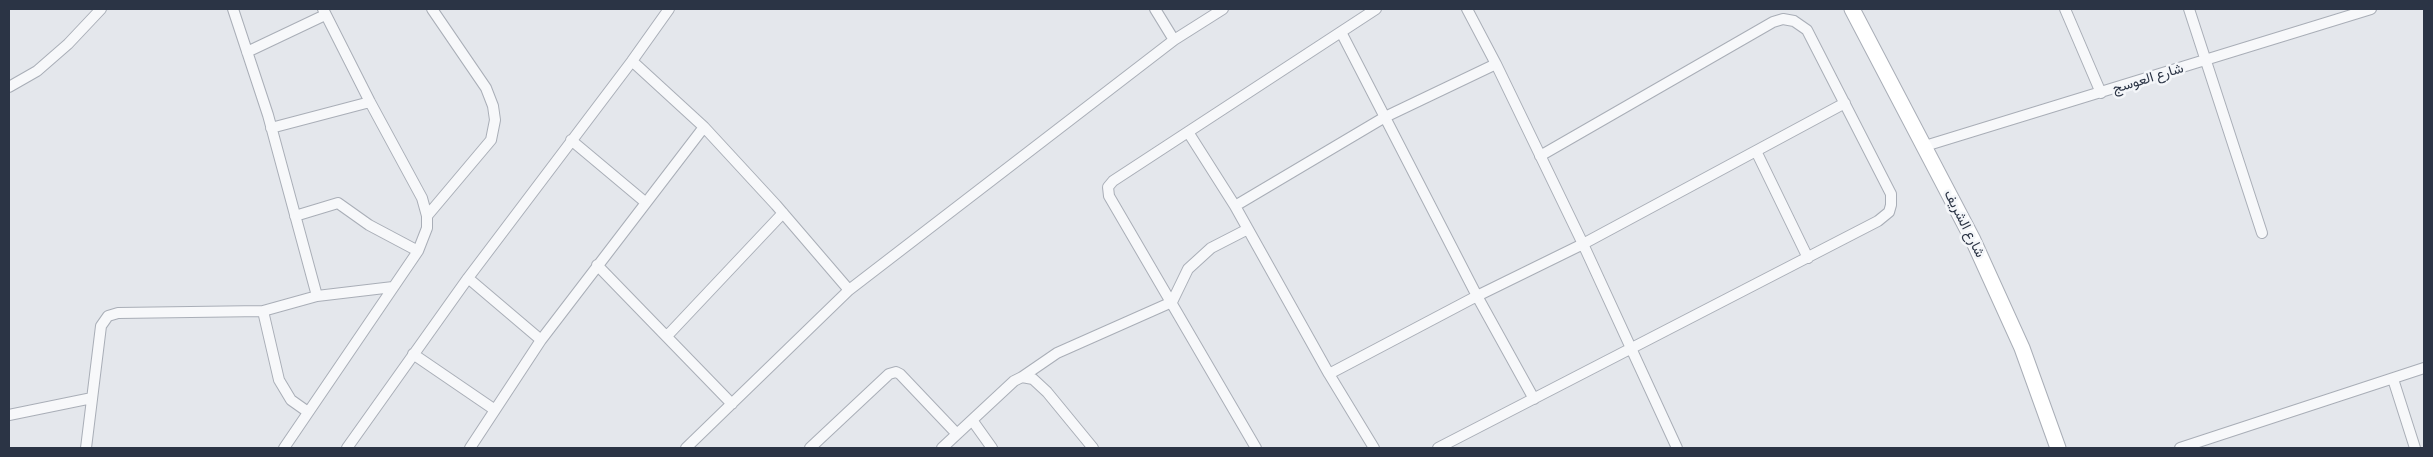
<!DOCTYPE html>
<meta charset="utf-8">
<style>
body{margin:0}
#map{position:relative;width:2433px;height:457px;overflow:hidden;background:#e4e7ec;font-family:Signika,sans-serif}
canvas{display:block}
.frame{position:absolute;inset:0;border:10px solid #2b3445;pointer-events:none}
</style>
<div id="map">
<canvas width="2433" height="457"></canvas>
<div class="frame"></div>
</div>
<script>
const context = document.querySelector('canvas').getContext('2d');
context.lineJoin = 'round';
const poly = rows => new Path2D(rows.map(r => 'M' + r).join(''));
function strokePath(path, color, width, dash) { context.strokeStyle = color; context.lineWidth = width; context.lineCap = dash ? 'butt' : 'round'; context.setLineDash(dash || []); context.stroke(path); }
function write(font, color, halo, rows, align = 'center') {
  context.font = font + ' Signika,Vazirmatn,sans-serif'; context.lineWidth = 5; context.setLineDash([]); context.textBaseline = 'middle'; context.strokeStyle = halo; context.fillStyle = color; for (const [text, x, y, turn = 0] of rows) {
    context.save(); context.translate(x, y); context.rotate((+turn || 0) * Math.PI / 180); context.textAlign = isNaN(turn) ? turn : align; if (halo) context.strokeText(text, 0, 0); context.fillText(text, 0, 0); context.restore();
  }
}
const street = poly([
 [233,9,268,115,317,296],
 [1155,9,1174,40],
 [1467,9,1496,64],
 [2065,9,2101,93],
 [2189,9,2262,233],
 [1341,32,1477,296,1534,399],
 [247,52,325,15],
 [632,61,704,127,776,205,849,290,686,448],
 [9,87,37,71,68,44,101,9],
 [271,128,370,102],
 [1188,132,1235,206,1329,374,1374,448],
 [571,140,645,202],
 [1925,146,2371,9],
 [1756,151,1808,258],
 [1235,206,1385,117,1496,64,1583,244,1677,448],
 [295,216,338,203,369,225,418,251],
 [427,216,491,140,495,120,493,106,486,88,432,9],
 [597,265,732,404],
 [468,278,541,340],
 [849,290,1174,40,1223,9],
 [263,311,279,380,291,400,308,412],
 [667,336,783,213],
 [413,354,495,410],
 [1329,374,1477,296,1583,244,1845,103],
 [1022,377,1057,353,1172,302,1188,269,1211,248,1248,229],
 [2393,379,2415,448],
 [9,415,92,398],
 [972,420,992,448],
 [86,448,101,326,108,316,118,313,263,311,317,296,393,287],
 [284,448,418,251,427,228,427,216,422,198,370,102,323,9],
 [347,448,468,278,632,61,669,9],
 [470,448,541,340,704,127],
 [810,448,889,374,896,372,900,374,957,434],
 [942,448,1014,381,1022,377,1033,379,1047,392,1093,448],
 [1256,448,1109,196,1108,187,1113,181,1376,9],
 [1438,448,1878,221,1889,212,1891,205,1891,194,1807,30,1794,21,1783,19,1773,22,1540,156],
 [2180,448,2424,368]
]);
const secondary = poly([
 [1852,9,1973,240,2022,348,2058,448]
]);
strokePath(street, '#a9aeb7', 12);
strokePath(secondary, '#a9aeb7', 17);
strokePath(street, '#f7f8fa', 10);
strokePath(secondary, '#fff', 15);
write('14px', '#2b3445', '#f4f6f9', [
 ["شارع العوسج",2148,79,-17],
 ["شارع الشريف",1964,224,63]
]);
</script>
